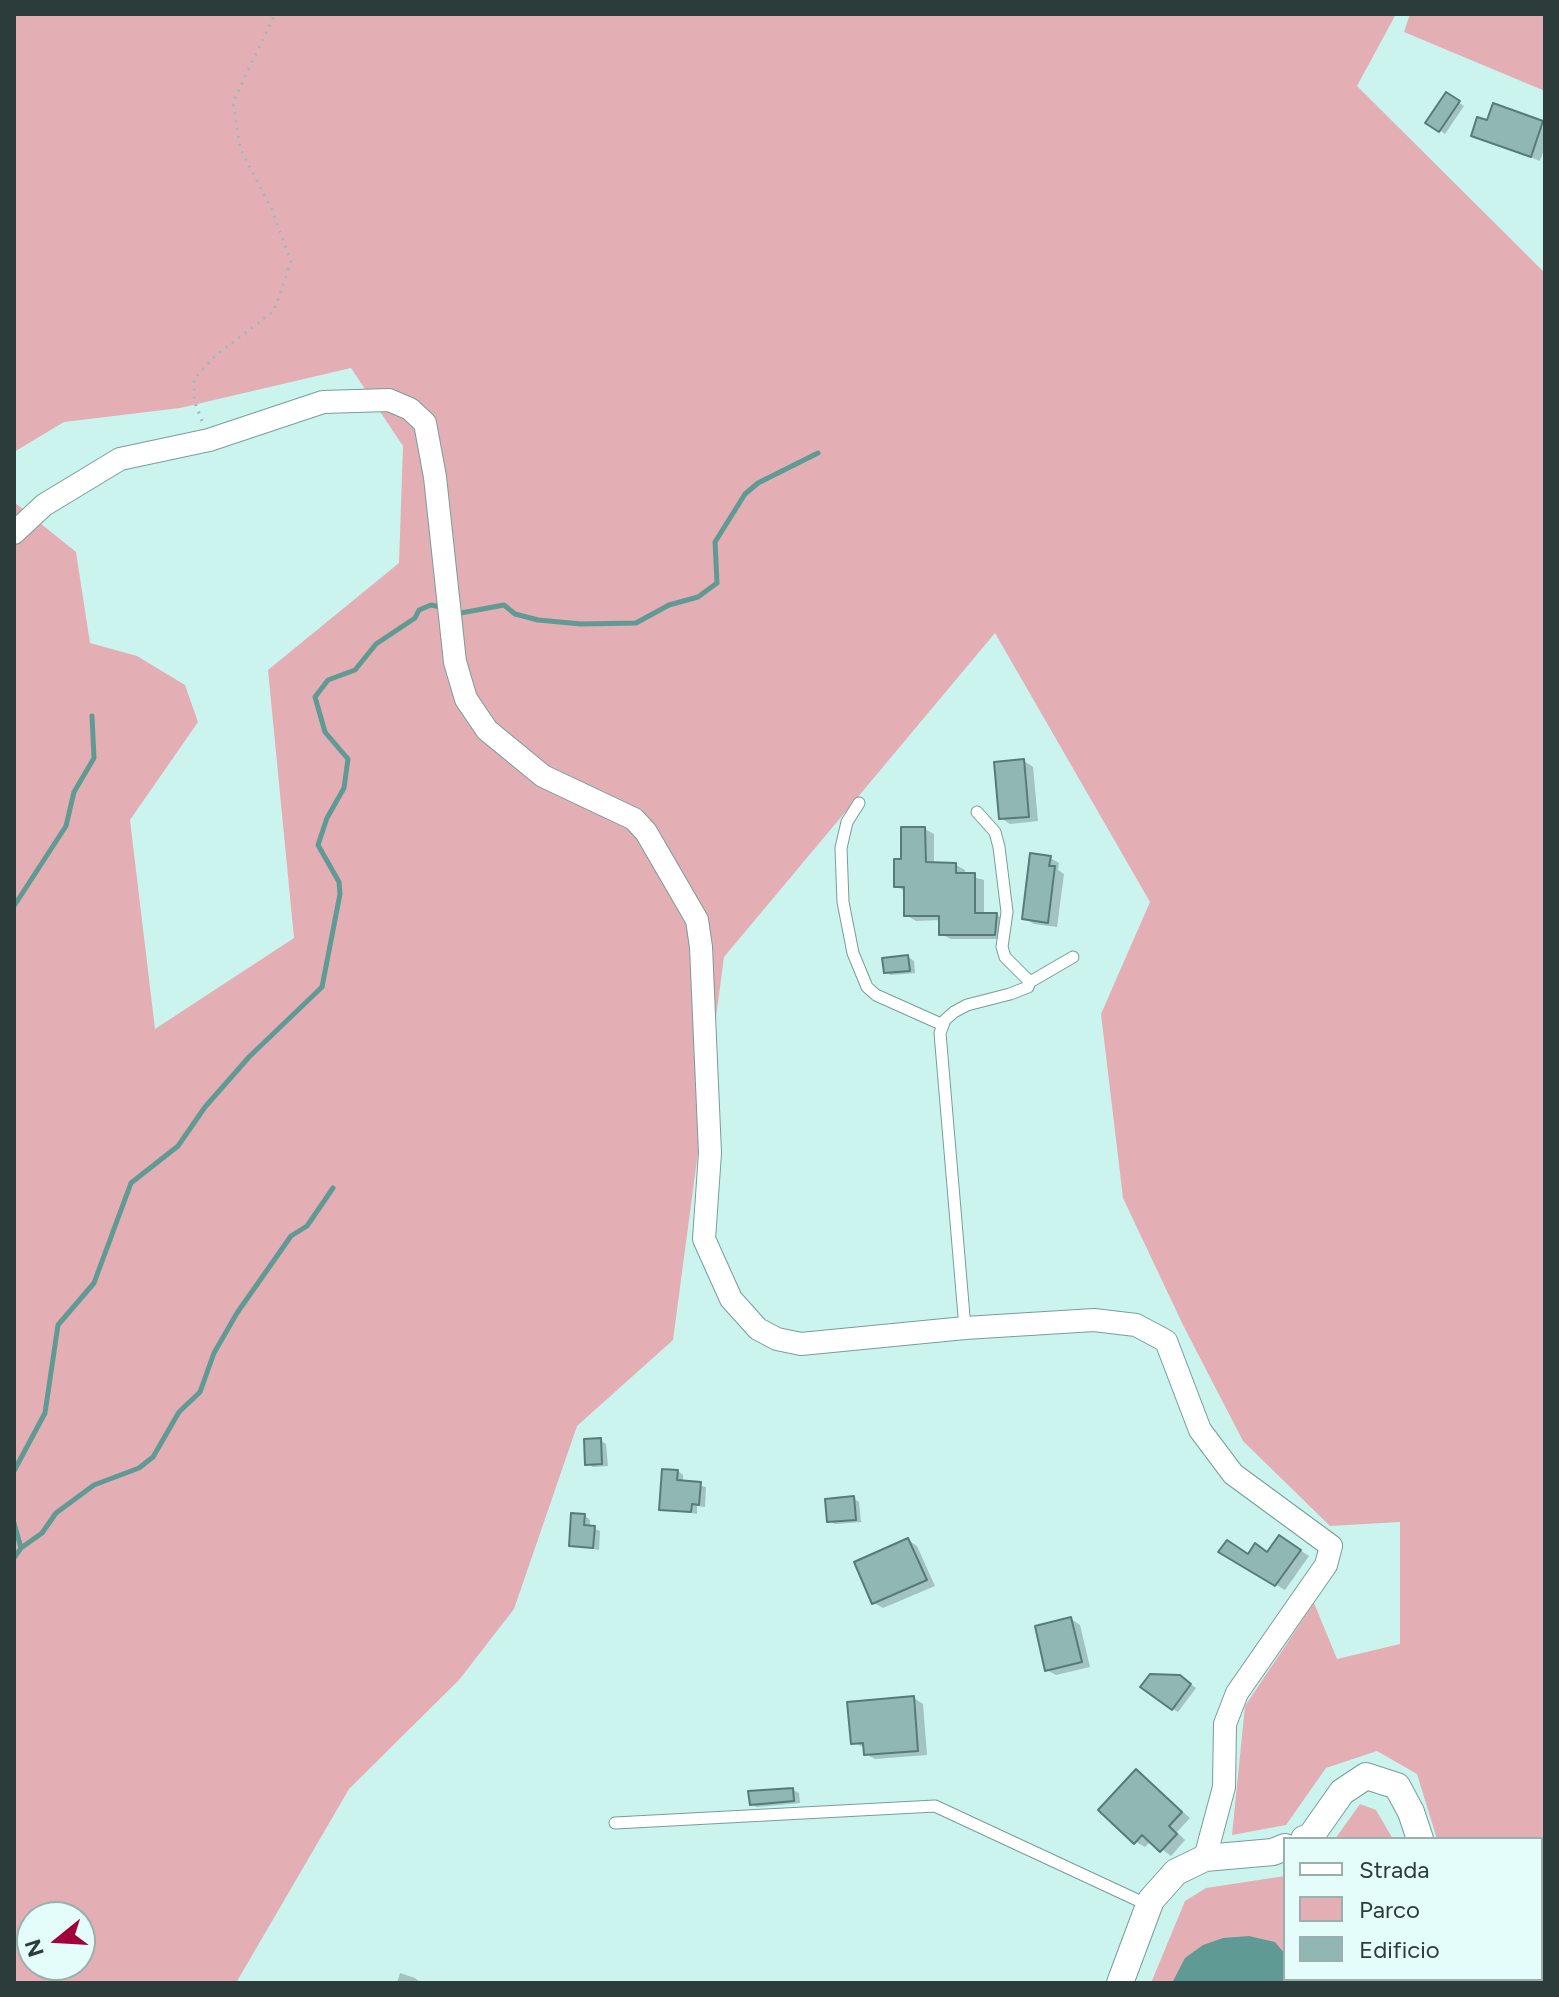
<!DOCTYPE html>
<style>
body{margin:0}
#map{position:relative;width:1559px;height:1997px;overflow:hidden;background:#cbf4ef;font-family:Figtree,sans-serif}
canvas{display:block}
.frame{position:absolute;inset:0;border:16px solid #2c3c3a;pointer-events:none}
.legend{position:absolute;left:1283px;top:1837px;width:260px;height:144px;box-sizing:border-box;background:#e5fdfa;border:2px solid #9bb0ad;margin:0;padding:10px 14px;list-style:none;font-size:24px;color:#2c3c3a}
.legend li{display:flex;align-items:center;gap:16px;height:40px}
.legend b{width:40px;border:2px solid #9bb0ad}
.north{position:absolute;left:16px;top:1901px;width:80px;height:80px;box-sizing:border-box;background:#e5fdfa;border:2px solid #9bb0ad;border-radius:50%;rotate:252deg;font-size:22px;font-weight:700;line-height:32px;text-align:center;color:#2c3c3a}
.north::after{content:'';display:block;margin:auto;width:28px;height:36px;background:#a1023a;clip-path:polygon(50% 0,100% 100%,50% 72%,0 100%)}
</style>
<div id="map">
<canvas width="1559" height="1997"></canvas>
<div class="frame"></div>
<ul class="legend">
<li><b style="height:10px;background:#fff"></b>Strada</li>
<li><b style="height:22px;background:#e3afb4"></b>Parco</li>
<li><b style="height:22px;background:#90b7b2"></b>Edificio</li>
</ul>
<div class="north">N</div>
</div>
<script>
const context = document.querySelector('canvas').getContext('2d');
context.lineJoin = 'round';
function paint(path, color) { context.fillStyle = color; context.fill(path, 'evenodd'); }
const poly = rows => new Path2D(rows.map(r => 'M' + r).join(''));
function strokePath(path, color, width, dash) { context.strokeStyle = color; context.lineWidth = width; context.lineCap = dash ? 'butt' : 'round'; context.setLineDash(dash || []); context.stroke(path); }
paint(poly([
 [14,14,1396,14,1357,86,1545,273,1545,1983,1482,1983,1481,1979,1541,1979,1541,1839,1437,1839,1417,1774,1377,1751,1326,1768,1286,1825,1232,1835,1245,1706,1314,1603,1337,1659,1400,1644,1400,1522,1330,1526,1243,1441,1183,1325,1123,1198,1101,1014,1150,902,995,633,724,957,673,1340,577,1426,514,1609,459,1680,349,1789,236,1983,14,1983,14,502,76,552,90,643,137,656,185,685,198,722,130,820,155,1029,294,938,268,670,399,563,403,446,351,368,180,408,64,422,14,452],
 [32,1917,80,1917,80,1965,32,1965],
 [1410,14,1545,14,1545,91,1404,32],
 [1360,1804,1376,1810,1393,1839,1335,1839],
 [1285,1876,1285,1979,1442,1979,1443,1983,1151,1983,1185,1901,1206,1888]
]), '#e3afb4');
paint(poly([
 [1249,1936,1275,1942,1285,1954,1285,1979,1295,1979,1296,1983,1172,1983,1185,1958,1203,1945,1223,1938]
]), '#5f9b94');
paint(poly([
 [1446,94,1464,106,1445,134,1428,122],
 [1542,122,1545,146,1540,161,1473,135,1488,123],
 [1024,761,1033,767,1038,821,1010,824,1001,818],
 [925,829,934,834,934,864,956,865,965,870,965,875,984,880,984,915,997,915,1006,921,1004,939,951,939,941,934,941,920,916,921,906,915,906,892,896,886,903,861],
 [1050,858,1059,863,1058,870,1064,874,1057,927,1034,924,1024,918],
 [908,957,914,961,915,973,891,975,885,972],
 [600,1440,606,1444,608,1466,593,1467,587,1464],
 [678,1471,683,1475,683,1482,706,1487,705,1507,697,1506,697,1514,662,1508],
 [853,1498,859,1502,861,1522,835,1524,829,1521],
 [585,1516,590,1520,590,1527,600,1531,599,1550,571,1545],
 [908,1540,917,1546,935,1586,883,1608,874,1603],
 [1288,1542,1309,1556,1285,1590,1221,1552,1249,1556,1268,1554],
 [1071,1619,1080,1625,1090,1667,1056,1675,1047,1670],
 [1186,1681,1196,1688,1178,1712,1173,1709],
 [914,1698,923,1704,927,1755,875,1759,866,1754,866,1748,853,1743],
 [1136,1772,1190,1818,1177,1832,1185,1840,1171,1856,1151,1841,1145,1847,1136,1842],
 [793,1790,799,1793,800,1803,757,1807,751,1804],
 [400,1973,415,1978,421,1983,397,1983]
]), '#0003');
strokePath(poly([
 [461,613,504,605,515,614,538,620,581,624,636,623,669,605,698,597,717,583,715,542,745,494,758,483,818,453],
 [14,906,66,826,74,792,94,758,92,716],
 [14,1471,45,1413,58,1325,94,1283,131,1183,178,1146,205,1107,249,1057,322,987,340,894,339,882,318,845,327,818,344,788,348,759,325,732,315,697,328,680,355,670,376,644,415,618,419,610,431,605,440,607],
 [14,1523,21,1548,14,1558],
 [21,1548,42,1533,56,1513,94,1485,139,1468,153,1457,179,1412,200,1392,214,1353,237,1313,291,1236,307,1226,333,1188]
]), '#5f9b94', 5);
const building = poly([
 [1446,92,1460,101,1439,132,1425,123,1446,92],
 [1493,103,1543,121,1531,157,1471,136,1477,117,1487,120,1493,103],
 [1024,759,1029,817,999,819,994,762,1024,759],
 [901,827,925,827,926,862,956,863,956,873,975,873,975,913,997,913,995,935,939,935,939,916,904,916,904,887,894,887,894,859,901,859,901,827],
 [1030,853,1051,856,1049,866,1055,866,1048,923,1022,919,1030,853],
 [908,955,910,971,884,973,882,958,908,955],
 [601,1438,602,1464,585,1465,584,1439,601,1438],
 [662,1469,678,1470,677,1480,701,1482,699,1505,692,1504,691,1512,659,1510,662,1469],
 [854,1496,856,1520,827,1522,825,1499,854,1496],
 [571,1513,585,1514,584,1525,595,1526,593,1548,569,1546,571,1513],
 [1279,1535,1301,1550,1275,1586,1218,1552,1227,1540,1248,1554,1255,1543,1267,1552,1279,1535],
 [908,1538,927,1580,872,1604,854,1562,908,1538],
 [1071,1617,1082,1662,1045,1671,1035,1626,1071,1617],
 [1150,1674,1180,1675,1191,1684,1172,1710,1140,1687,1150,1674],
 [914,1696,918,1751,864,1755,863,1743,851,1744,847,1702,914,1696],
 [1136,1769,1182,1812,1169,1826,1177,1834,1160,1852,1142,1835,1134,1844,1098,1810,1136,1769],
 [793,1788,794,1801,750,1805,748,1791,793,1788]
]);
paint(building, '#90b7b2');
strokePath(building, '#567c77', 2);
const service = poly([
 [859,803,847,822,841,848,843,902,853,953,867,987,876,995,943,1025],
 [1030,982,1073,957],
 [965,1328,940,1033,945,1020,954,1012,967,1005,1010,994,1028,987,1030,982,1005,957,1002,947,1007,912,999,847,995,832,977,812],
 [615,1823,935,1806,1148,1905]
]);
const minor = poly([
 [14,533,44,505,120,459,209,440,323,402,389,400,410,409,425,423,435,477,455,662,466,699,487,730,543,776,634,819,646,832,697,920,701,947,710,1153,704,1239,731,1299,758,1329,777,1339,801,1344,965,1328,1094,1320,1136,1325,1166,1341,1200,1430,1233,1474,1331,1546,1326,1565,1237,1693,1225,1724,1224,1787,1205,1858]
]);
const tertiary = poly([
 [1304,1839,1311,1836,1342,1792,1366,1776,1397,1786,1411,1812,1420,1839],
 [1464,1979,1466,1983],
 [1120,1983,1151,1900,1176,1872,1205,1858,1273,1852,1285,1847]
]);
strokePath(service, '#779e99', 13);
strokePath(minor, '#779e99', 24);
strokePath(tertiary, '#779e99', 28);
strokePath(poly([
 [202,421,194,400,194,379,216,355,274,311,291,262,272,210,240,148,233,102,275,14]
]), '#9abbb7', 3, [2, 6]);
strokePath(service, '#fff', 11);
strokePath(minor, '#fff', 22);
strokePath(tertiary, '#fff', 26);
</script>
